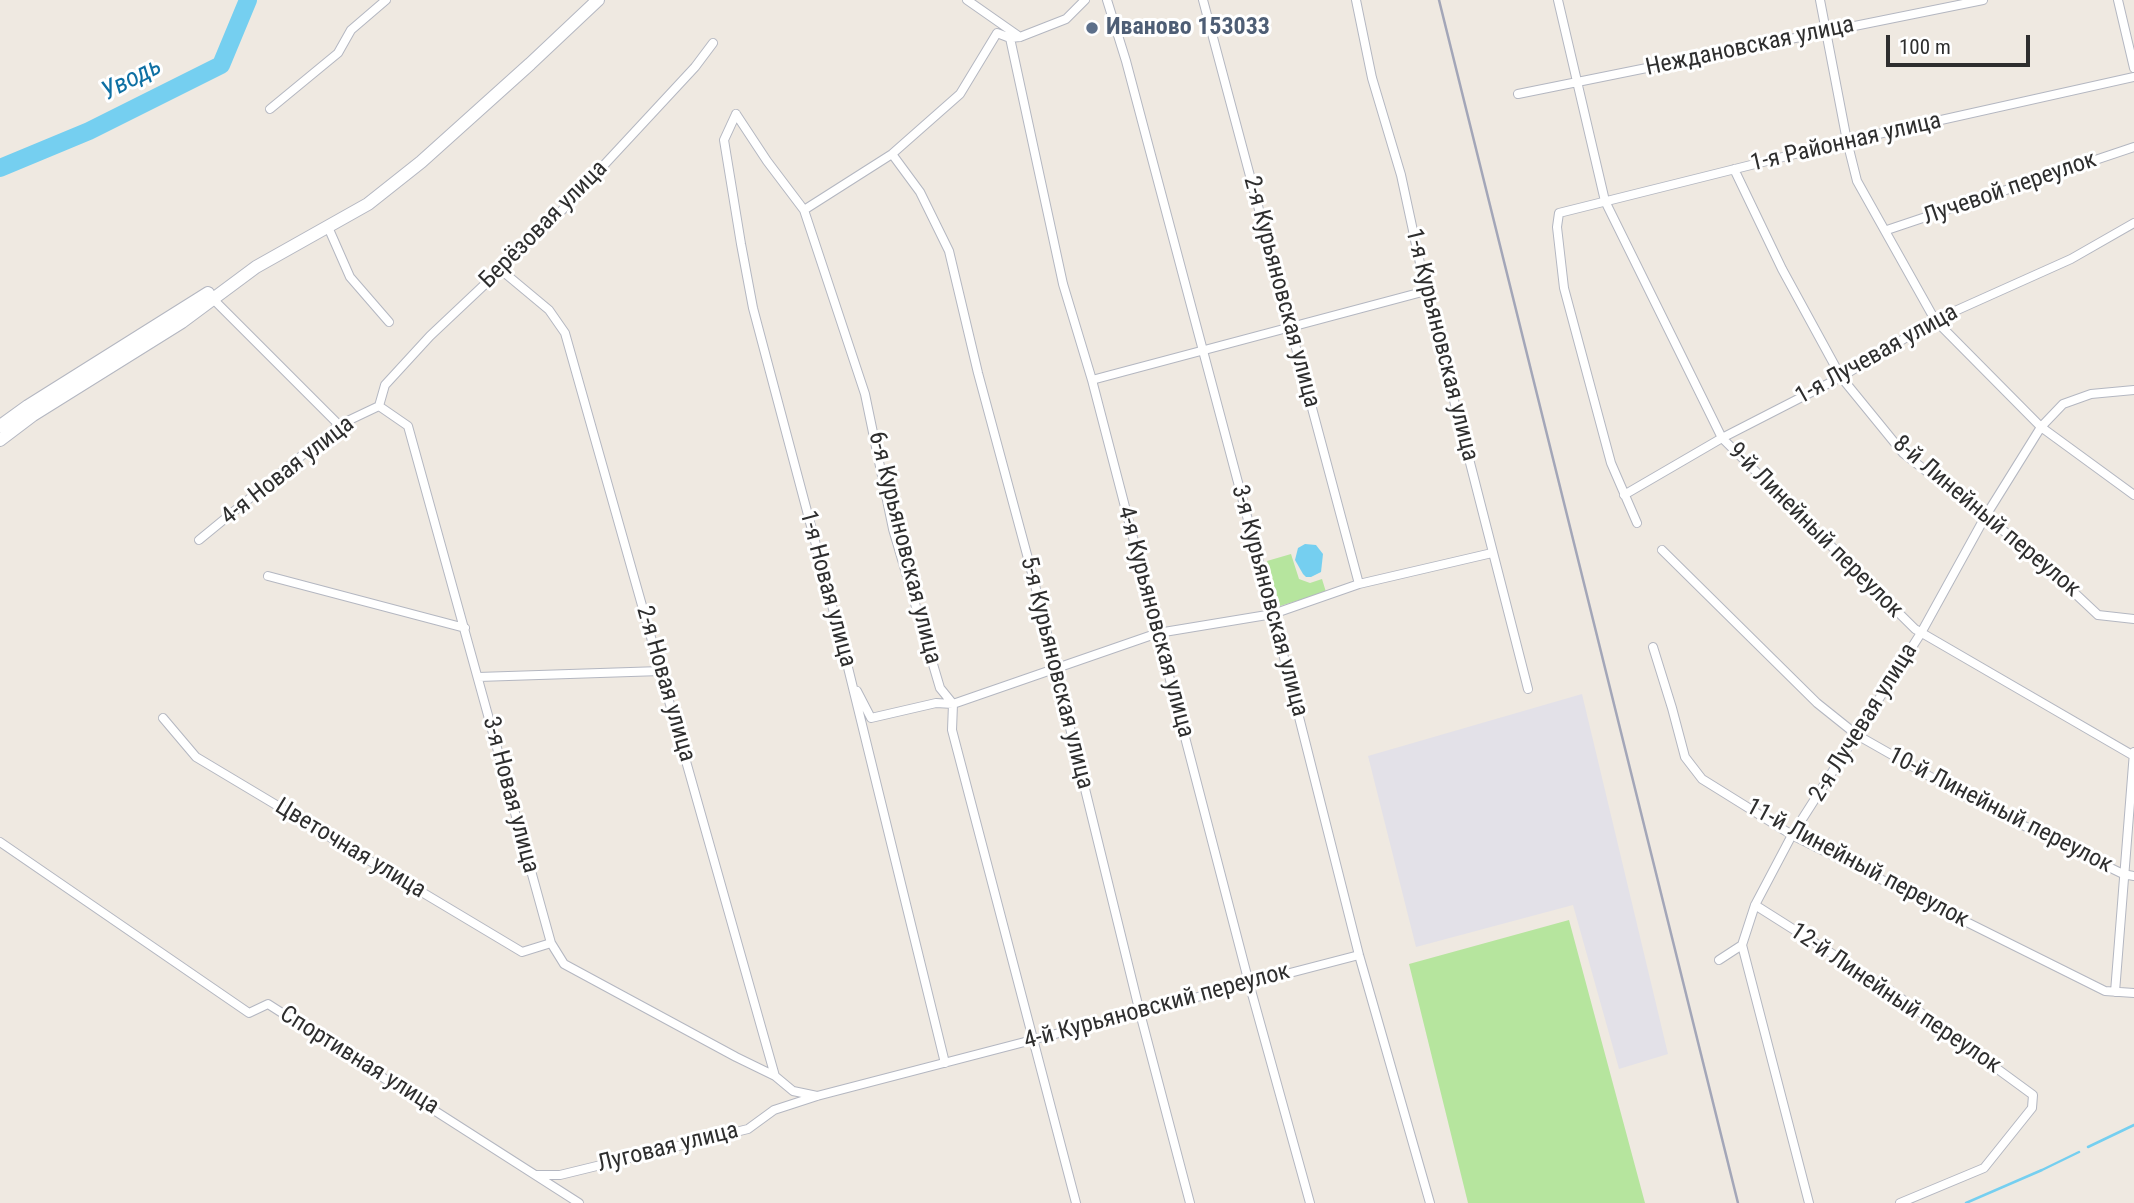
<!DOCTYPE html>
<meta charset="utf-8">
<style>
body{margin:0}
#map{position:relative;width:2134px;height:1203px;overflow:hidden;background:#efe9e1;font-family:"Roboto Condensed",sans-serif}
canvas{display:block}
.scale{position:absolute;left:1886px;top:35px;width:144px;height:32px;box-sizing:border-box;border:4px solid #2e2e2e;border-top:0;padding-left:9px;font-size:21px;line-height:24px;white-space:nowrap;color:#2e2e2e;-webkit-text-stroke:5px #fff;paint-order:stroke}
</style>
<div id="map">
<canvas width="2134" height="1203"></canvas>
<div class="scale">100 m</div>
</div>
<script>
const context = document.querySelector('canvas').getContext('2d');
context.lineJoin = 'round';
function paint(path, color) { context.fillStyle = color; context.fill(path, 'evenodd'); }
const poly = rows => new Path2D(rows.map(r => 'M' + r).join(''));
function strokePath(path, color, width, dash) { context.strokeStyle = color; context.lineWidth = width; context.lineCap = dash ? 'butt' : 'round'; context.setLineDash(dash || []); context.stroke(path); }
function write(font, color, halo, rows, align = 'center') {
  context.font = font + ' "Roboto Condensed",sans-serif'; context.lineWidth = 6; context.setLineDash([]); context.textBaseline = 'middle'; context.strokeStyle = halo; context.fillStyle = color; for (const [text, x, y, turn = 0] of rows) {
    context.save(); context.translate(x, y); context.rotate((+turn || 0) * Math.PI / 180); context.textAlign = isNaN(turn) ? turn : align; if (halo) context.strokeText(text, 0, 0); context.fillText(text, 0, 0); context.restore();
  }
}
paint(poly([
 [1582,694,1668,1054,1619,1069,1573,905,1416,947,1368,756]
]), '#e3e1e8');
paint(poly([
 [1291,554,1299,579,1310,583,1322,579,1326,592,1280,606,1267,561],
 [1569,920,1645,1203,1468,1203,1409,964]
]), '#b6e59e');
paint(poly([
 [1305,544,1316,545,1323,554,1321,572,1311,577,1306,577,1303,574,1295,560,1298,548]
]), '#75cff0');
strokePath(poly([
 [2088,1147,2134,1125],
 [1966,1203,2042,1170,2079,1152]
]), '#75cff0', 2.5);
strokePath(poly([
 [0,168,89,131,221,65,248,0]
]), '#75cff0', 18);
const street = poly([
 [967,0,1020,37],
 [1107,0,1126,61,1273,614,1359,955,1430,1203],
 [1203,0,1359,584],
 [1356,0,1372,78,1401,175,1426,291,1528,689],
 [1558,0,1605,201,1722,438,1915,629,2134,756],
 [1820,0,1847,141,1857,181,1935,320,2041,427,2134,495],
 [2118,0,2134,68],
 [1010,38,1063,284,1092,380,1249,983,1310,1203],
 [1518,94,1983,0],
 [270,109,338,53,351,30,386,0],
 [736,114,767,161,804,210,865,394,893,529,940,688,953,704,952,730,1076,1203],
 [736,114,724,140,741,244,753,308,841,639,945,1063],
 [892,154,920,192,949,251,978,373,1033,577,1140,1013,1190,1203],
 [1734,169,1782,269,1841,377,1903,453,2032,553,2098,615,2134,619],
 [804,210,892,154,960,94,997,33,1010,38,1020,37,1066,19,1085,0],
 [328,227,350,277,389,322],
 [1887,230,2134,147],
 [501,270,549,310,565,333,775,1076,793,1091,817,1096],
 [210,296,339,425],
 [1092,380,1426,291],
 [379,406,408,426,551,943,564,964,736,1057,775,1076],
 [379,406,385,385,430,336,552,221,695,67,713,43],
 [1624,495,1722,438,1841,377,1935,320,2071,259,2134,223],
 [1637,523,1611,463,1564,288,1557,227,1559,213,1847,141,2134,77],
 [199,540,339,425,379,406],
 [1662,550,1817,703,1857,735,1973,801,2123,874,2134,876],
 [268,576,465,628],
 [1653,647,1672,708,1685,757,1702,779,1792,835,2105,991,2134,993],
 [478,677,661,671],
 [857,691,871,718,936,703,953,704,1158,633,1273,614,1359,584,1492,553],
 [163,718,196,757,522,952,551,943],
 [0,842,249,1013,268,1004,579,1203],
 [1755,905,1891,991,2033,1095,2032,1108,1984,1168,1900,1203],
 [1742,945,1809,1203],
 [1719,960,1742,945,1755,905,1792,835,1921,633,1985,517,2041,427,2063,404,2091,394,2134,390],
 [2115,992,2134,752],
 [537,1175,560,1175,748,1129,774,1110,817,1096,1359,955]
]);
const secondary = poly([
 [0,426,28,406,208,293],
 [0,440,33,415,182,322,256,267,368,204,421,162,530,64,598,0]
]);
strokePath(street, '#b4b7c1', 10);
strokePath(secondary, '#b4b7c1', 14);
strokePath(street, '#fff', 8);
strokePath(secondary, '#fff', 12);
strokePath(poly([
 [1439,0,1738,1203]
]), '#a3a6b8', 2.5);
for (const [x, y, r, color] of [
 [1092,28,7,"#5c6f8a"]
]) { const dot = new Path2D(); dot.arc(x, y, r, 0, 2 * Math.PI); context.fillStyle = color; context.fill(dot); strokePath(dot, '#fff', 2.5); }
write('bold 24px', '#4e5e75', '#fff', [
 ["Иваново 153033",1106,28]
], 'left');
write('24px', '#2e2e2e', '#fff', [
 ["Неждановская улица",1750,47,-12],
 ["1-я Районная улица",1846,143,-13],
 ["Лучевой переулок",2010,189,-19],
 ["Берёзовая улица",544,225,-45],
 ["2-я Курьяновская улица",1281,292,75],
 ["1-я Курьяновская улица",1441,345,76],
 ["1-я Лучевая улица",1877,355,-29],
 ["4-я Новая улица",288,471,-38],
 ["8-й Линейный переулок",1986,517,40],
 ["9-й Линейный переулок",1815,531,45],
 ["6-я Курьяновская улица",904,548,76],
 ["1-я Новая улица",827,589,75],
 ["3-я Курьяновская улица",1269,601,75],
 ["4-я Курьяновская улица",1155,622,75],
 ["5-я Курьяновская улица",1056,673,76],
 ["2-я Новая улица",665,684,74],
 ["2-я Лучевая улица",1864,723,-58],
 ["3-я Новая улица",510,795,75],
 ["10-й Линейный переулок",2000,811,27],
 ["Цветочная улица",350,849,31],
 ["11-й Линейный переулок",1857,864,28],
 ["12-й Линейный переулок",1895,999,34],
 ["4-й Курьяновский переулок",1157,1007,-15],
 ["Спортивная улица",359,1061,32],
 ["Луговая улица",668,1148,-14]
]);
write('italic 26px', '#0d6fa3', '#fff', [
 ["Уводь",132,80,-27]
]);
</script>
